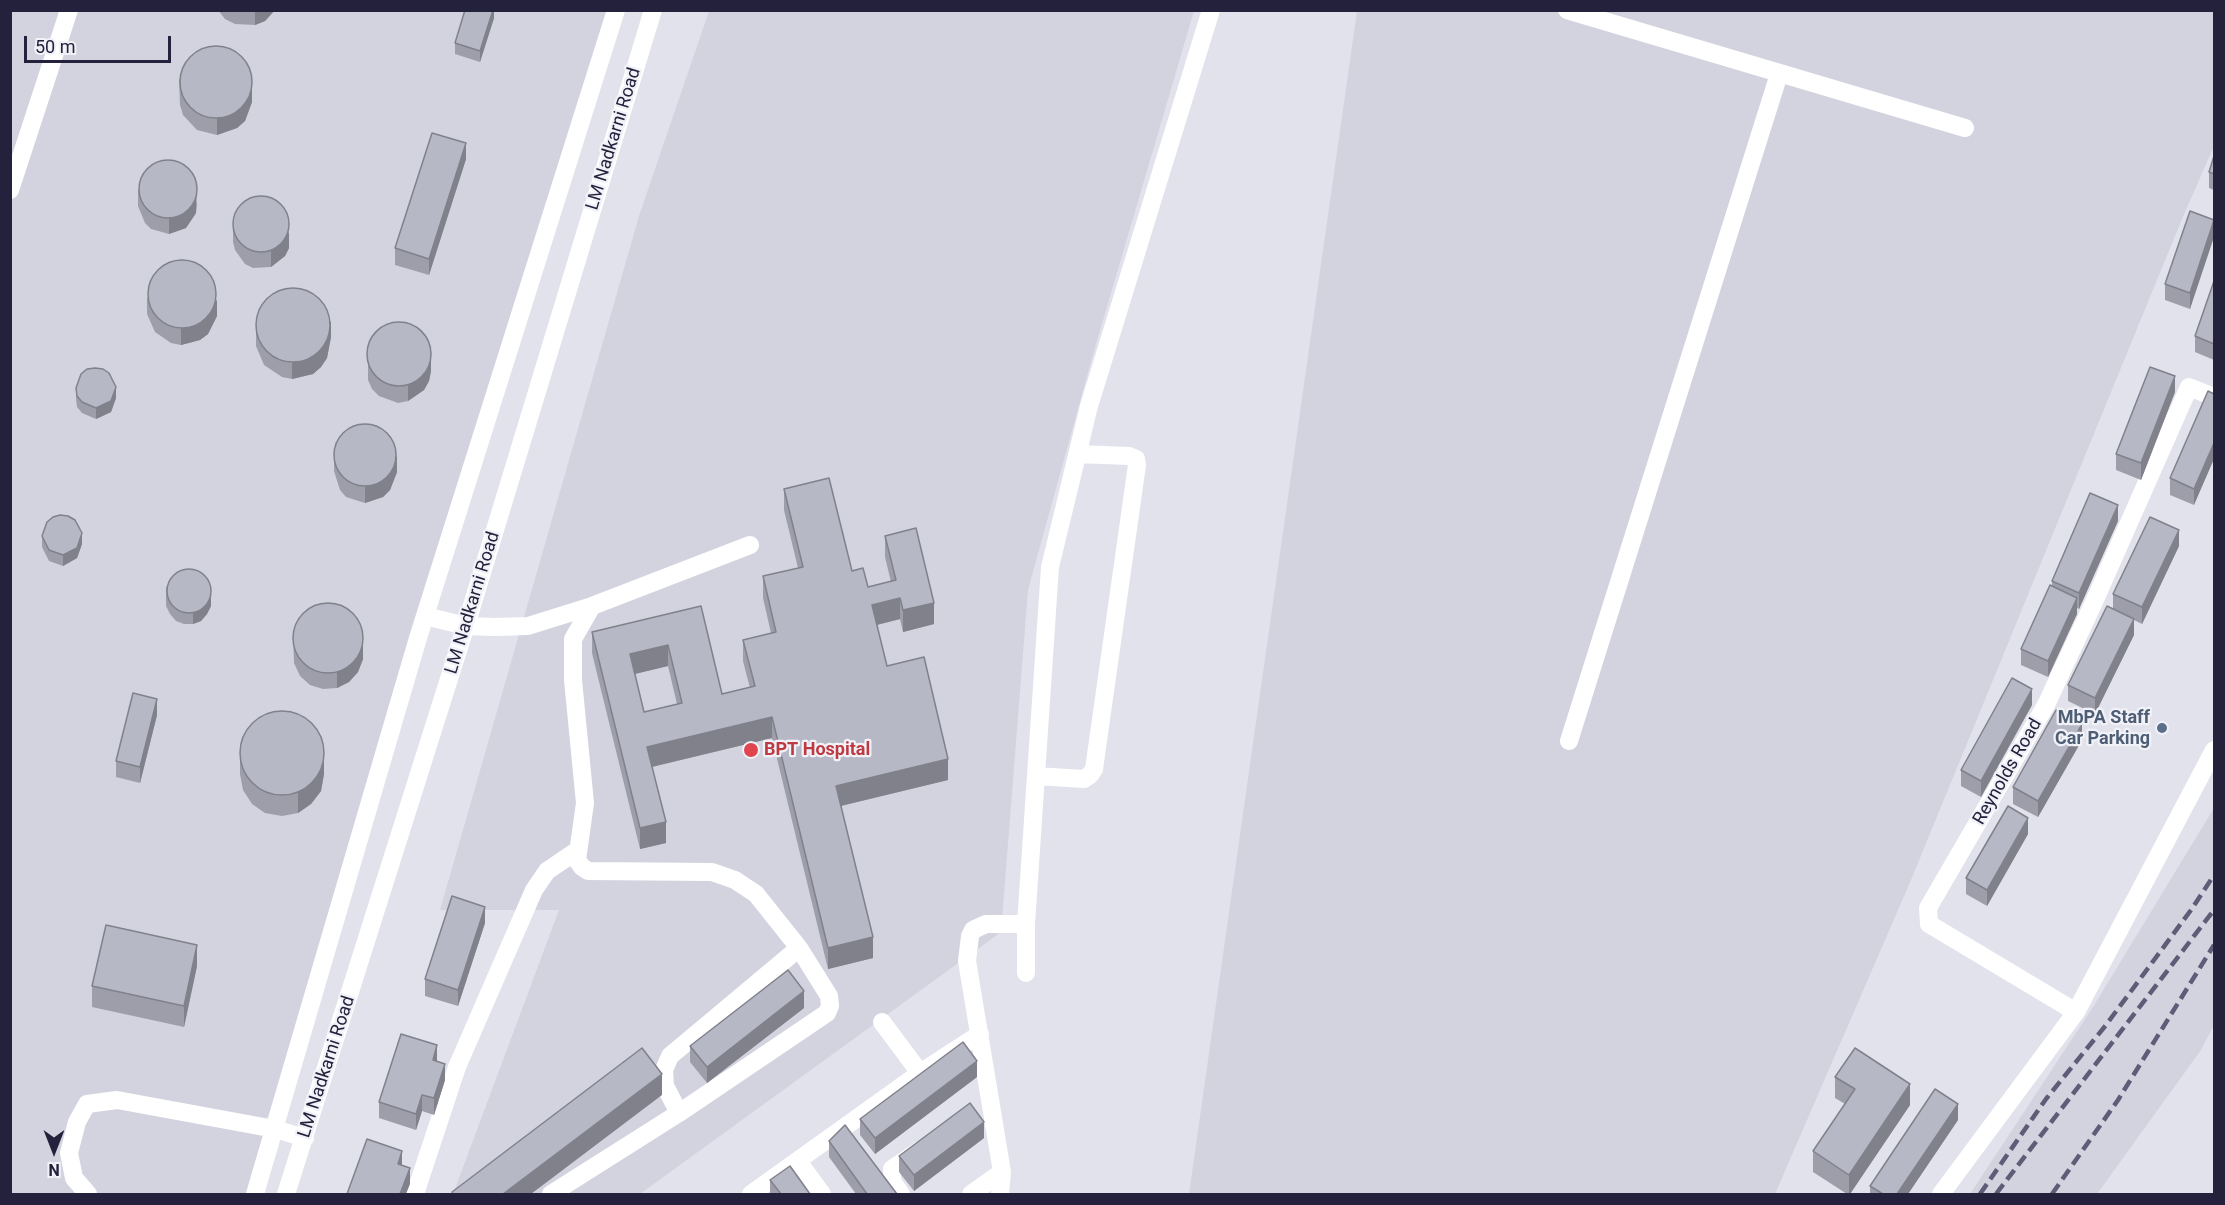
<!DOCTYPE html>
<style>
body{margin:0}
#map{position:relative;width:2225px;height:1205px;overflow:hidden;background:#e1e2eb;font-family:Roboto,sans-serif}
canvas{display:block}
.frame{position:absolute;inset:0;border:12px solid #23213c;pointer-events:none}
.north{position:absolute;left:24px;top:1121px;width:60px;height:60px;-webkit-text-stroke:4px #f1f2f8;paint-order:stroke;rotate:180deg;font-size:16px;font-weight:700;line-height:24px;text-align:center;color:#23213c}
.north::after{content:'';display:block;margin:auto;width:21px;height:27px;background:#23213c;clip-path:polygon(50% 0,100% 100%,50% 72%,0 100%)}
.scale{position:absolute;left:24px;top:36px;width:147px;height:27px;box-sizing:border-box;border:3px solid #23213c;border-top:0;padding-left:8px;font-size:18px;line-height:21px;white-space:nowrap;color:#23213c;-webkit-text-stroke:4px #f1f2f8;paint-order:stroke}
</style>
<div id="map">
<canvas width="2225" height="1205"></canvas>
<div class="frame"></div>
<div class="north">N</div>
<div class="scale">50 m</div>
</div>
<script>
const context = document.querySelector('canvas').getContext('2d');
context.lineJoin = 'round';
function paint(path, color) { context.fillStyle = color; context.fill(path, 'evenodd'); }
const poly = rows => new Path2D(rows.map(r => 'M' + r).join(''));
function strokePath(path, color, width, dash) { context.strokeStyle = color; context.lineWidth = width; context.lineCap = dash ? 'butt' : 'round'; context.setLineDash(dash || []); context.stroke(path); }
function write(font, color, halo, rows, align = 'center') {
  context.font = font + ' Roboto,sans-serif'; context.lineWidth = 4.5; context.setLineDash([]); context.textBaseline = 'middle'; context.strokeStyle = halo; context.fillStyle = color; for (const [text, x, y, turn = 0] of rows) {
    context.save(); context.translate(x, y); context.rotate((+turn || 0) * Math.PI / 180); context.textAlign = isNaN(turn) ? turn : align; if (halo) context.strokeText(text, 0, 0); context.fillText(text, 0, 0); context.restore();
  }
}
paint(poly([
 [10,11,611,11,249,1194,11,1194],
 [709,11,1194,11,1094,351,1028,590,1001,932,640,1194,453,1194,559,910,440,910,639,216],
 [1357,11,2214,11,2214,146,2182,219,1911,880,1775,1194,1189,1194],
 [2214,808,2214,1025,2201,1050,2097,1194,1970,1194,2093,1007]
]), '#d2d3df');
strokePath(poly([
 [1567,10,1965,128],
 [10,190,69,10],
 [425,616,466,626,495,627,528,626,592,606],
 [1569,741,1779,74],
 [1036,776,1084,779,1090,775,1094,769,1137,465,1136,459,1129,456,1077,454],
 [1026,973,1026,924,1050,567,1089,406,1211,10],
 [2076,1012,1929,924,1928,908,2046,705,2094,602,2189,387,2214,397],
 [882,1022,920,1073],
 [679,1113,665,1086,664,1070,670,1056,799,948],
 [798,1161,822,1194],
 [88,1194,74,1178,69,1153,77,1122,87,1104,117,1100,275,1129,305,1138],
 [255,1194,418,638,616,10],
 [286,1194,467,622,653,10],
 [415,1194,457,1067,534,890,547,871,578,850],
 [551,1194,679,1113,827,1013,830,1006,829,996,799,948,756,894,735,880,712,872,588,871,582,867,577,860,585,803,573,680,573,639,592,606,750,545],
 [751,1194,920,1073,980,1034],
 [901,1194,892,1181,892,1169,920,1150],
 [971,1194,1002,1172],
 [1000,1194,1002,1172,967,961,970,936,973,930,986,924,1026,924],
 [1941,1194,2076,1012,2214,750]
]), '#fff', 18);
strokePath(poly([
 [1980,1194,2046,1099,2106,1025,2191,910,2214,875],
 [1996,1194,2214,910],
 [2052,1194,2118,1100,2214,945]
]), '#5e5c77', 4.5, [12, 6]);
paint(poly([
 [218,10,275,10,265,21,255,25,235,24,225,19],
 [494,10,494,18,480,62,455,54,455,43],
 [179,79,252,102,245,121,237,128,217,135,197,130,183,115,180,105],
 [2214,156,2214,190,2209,188,2209,172],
 [466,159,429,275,395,265,395,248],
 [138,190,197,203,196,213,186,228,169,234,151,229,145,223,138,206],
 [2214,220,2190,309,2165,300,2165,284],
 [233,225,289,248,285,256,271,267,253,268,245,264,235,250,233,242],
 [2214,281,2214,360,2195,352,2195,336],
 [147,298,217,316,208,334,200,340,181,345,171,343,155,332,147,314],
 [256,319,331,337,327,358,321,367,313,374,292,379,282,377,264,365,256,346],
 [368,344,431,371,429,381,424,390,408,401,398,403,379,396,372,389,368,380],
 [76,388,116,398,111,412,96,419,82,413,77,407,76,399],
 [2208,391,2194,505,2170,495,2170,478],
 [2175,392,2141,480,2116,470,2116,454],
 [334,455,397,472,390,490,383,497,365,503,346,497,340,490,334,471],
 [784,489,852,571,868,587,891,582,885,557,885,536,934,624,903,632,900,619,877,625,887,666,948,780,841,806,873,958,828,969,772,738,652,767,666,843,640,849,592,653,592,632,701,606,722,694,750,688,743,661,743,640,771,633,763,598,763,576,798,568,784,510],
 [668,666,677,704,644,712,635,674],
 [2118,521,2079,609,2077,608,2077,614,2048,677,2021,665,2021,649,2052,586,2052,581],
 [42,536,82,544,77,558,63,566,49,561,42,547],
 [2179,546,2142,624,2134,620,2134,635,2095,714,2068,701,2068,685,2113,609,2113,594],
 [166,587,211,606,207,614,201,621,193,624,184,624,176,621,170,614,166,606],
 [293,634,363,659,358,672,349,682,337,688,323,689,310,685,300,676,294,663],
 [2032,705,1981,797,1961,786,1961,770],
 [157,715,140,783,116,777,116,761],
 [2082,740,2038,817,2013,804,2013,787],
 [240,753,324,774,321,791,311,804,298,813,282,816,265,813,252,804,243,790,240,774],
 [2028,834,1987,906,1966,894,1966,878],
 [485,923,458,1006,425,996,425,979],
 [197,966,184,1027,92,1007,92,986],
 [804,1008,707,1083,690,1062,690,1046],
 [437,1062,445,1080,434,1115,422,1111,416,1130,379,1118,379,1102],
 [977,1077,875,1154,860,1135,860,1119],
 [1835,1077,1910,1105,1850,1194,1847,1194,1813,1172,1813,1151,1845,1104,1835,1098],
 [1958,1120,1908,1194,1870,1194,1870,1186],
 [984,1138,914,1191,899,1172,899,1156],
 [829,1141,897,1194,856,1194,829,1157],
 [770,1180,810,1194,770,1194]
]), '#9d9eaa');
paint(poly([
 [255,10,275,10,265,21,255,25],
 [493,10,494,10,494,18,480,62,480,51],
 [252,86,252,102,245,121,237,128,217,135,217,118],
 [466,143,466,159,429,275,429,259],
 [197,187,196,213,186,228,169,234,169,218],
 [2214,221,2214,237,2190,309,2190,293],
 [289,232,289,248,285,256,271,267,271,251],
 [217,300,217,316,208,334,200,340,181,345,181,329],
 [331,321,331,337,327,358,321,367,313,374,292,379,292,363],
 [431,355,431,371,429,381,424,390,408,401,408,385],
 [2175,376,2175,392,2141,480,2141,463],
 [116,387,116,398,111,412,96,419,96,408],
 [2214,443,2214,459,2194,505,2194,489],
 [397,456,397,472,390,490,383,497,365,503,365,487],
 [2118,505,2118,521,2079,609,2079,593],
 [2179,530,2179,546,2142,624,2142,607],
 [82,533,82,544,77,558,63,566,63,555],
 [211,596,211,606,207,614,201,621,193,624,193,613],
 [900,598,900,619,872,626,872,605],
 [2077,598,2077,614,2048,677,2048,661],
 [934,603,934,624,903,632,903,610],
 [2134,619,2134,635,2095,714,2095,698],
 [363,643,363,659,358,672,349,682,337,688,337,672],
 [668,645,668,666,630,675,630,654],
 [2032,689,2032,705,1981,797,1981,781],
 [157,699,157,715,140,783,140,767],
 [772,717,772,738,647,768,647,747],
 [2082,724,2082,740,2038,817,2038,801],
 [324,753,324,774,321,791,311,804,298,813,298,792],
 [948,759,948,780,836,807,836,786],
 [2028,818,2028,834,1987,906,1987,890],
 [666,822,666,843,640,849,640,828],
 [485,907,485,923,458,1006,458,990],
 [873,937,873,958,828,969,828,948],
 [197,945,197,966,184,1027,184,1006],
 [804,991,804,1008,707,1083,707,1067],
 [437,1045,437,1061,433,1077,433,1060],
 [977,1061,977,1077,875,1154,875,1138],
 [445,1064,445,1080,434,1115,434,1098],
 [662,1074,662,1095,531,1194,503,1194],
 [1910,1084,1910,1105,1850,1194,1849,1194,1849,1175],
 [422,1095,422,1111,416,1130,416,1114],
 [1958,1104,1958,1120,1908,1194,1897,1194],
 [984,1122,984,1138,914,1191,914,1175],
 [402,1151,402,1167,398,1164],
 [410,1168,410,1184,406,1194,400,1194]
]), '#80818b');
const building = poly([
 [465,10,493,10,480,51,455,43,465,10],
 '180 82a36 36 0 1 1 72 0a36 36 0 1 1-72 0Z',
 [432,133,466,143,429,259,395,248,432,133],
 [2214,156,2214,174,2209,172,2214,156],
 '139 189a29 29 0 1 1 58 0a29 29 0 1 1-58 0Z',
 '233 224a28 28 0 1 1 56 0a28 28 0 1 1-56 0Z',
 [2190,211,2214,220,2190,293,2165,284,2190,211],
 '148 294a34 34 0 1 1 68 0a34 34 0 1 1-68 0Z',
 [2214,281,2214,344,2195,336,2214,281],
 '256 325a37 37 0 1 1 74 0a37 37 0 1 1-74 0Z',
 '367 354a32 32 0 1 1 64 0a32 32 0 1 1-64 0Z',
 [2150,367,2175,376,2141,463,2116,454,2150,367],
 [95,368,103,369,109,373,116,387,111,401,96,408,82,402,77,396,76,388,81,374,87,369,95,368],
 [2208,391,2214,394,2214,443,2194,489,2170,478,2208,391],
 '334 455a31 31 0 1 1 62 0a31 31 0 1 1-62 0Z',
 [829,478,852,571,863,568,868,587,896,580,885,536,916,528,934,603,903,610,900,598,872,605,887,666,924,657,948,759,836,786,873,937,828,948,772,717,647,747,666,822,640,828,592,632,701,606,722,694,755,686,743,640,776,632,763,576,803,567,784,489,829,478],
 [668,645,682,703,644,712,630,654,668,645],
 [2090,493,2118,505,2079,593,2052,581,2090,493],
 [60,515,68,516,75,520,82,533,77,548,63,555,49,550,42,536,47,522,53,517,60,515],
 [2150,517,2179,530,2142,607,2113,594,2150,517],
 '167 591a22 22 0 1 1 44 0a22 22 0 1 1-44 0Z',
 [2050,585,2077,598,2048,661,2021,649,2050,585],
 '293 638a35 35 0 1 1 70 0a35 35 0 1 1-70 0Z',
 [2107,606,2134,619,2095,698,2068,685,2107,606],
 [2012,678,2032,689,1981,781,1961,770,2012,678],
 [133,693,157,699,140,767,116,761,133,693],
 [2056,710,2082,724,2038,801,2013,787,2056,710],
 '240 753a42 42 0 1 1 84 0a42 42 0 1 1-84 0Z',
 [2008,806,2028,818,1987,890,1966,878,2008,806],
 [452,896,485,907,458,990,425,979,452,896],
 [106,925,197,945,184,1006,92,986,106,925],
 [788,970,804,991,707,1067,690,1046,788,970],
 [401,1034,437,1045,433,1060,445,1064,434,1098,422,1095,416,1114,379,1102,401,1034],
 [963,1042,977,1061,875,1138,860,1119,963,1042],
 [642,1048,662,1074,503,1194,453,1194,452,1192,642,1048],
 [1855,1048,1910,1084,1849,1175,1813,1151,1855,1089,1835,1077,1855,1048],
 [1935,1089,1958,1104,1897,1194,1883,1194,1870,1186,1935,1089],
 [970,1103,984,1122,914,1175,899,1156,970,1103],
 [845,1125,897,1194,867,1194,829,1141,845,1125],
 [367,1139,402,1151,398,1164,410,1168,400,1194,347,1194,367,1139],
 [790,1166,810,1194,781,1194,770,1180,790,1166]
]);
paint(building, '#b7b8c6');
strokePath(building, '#80818b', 1.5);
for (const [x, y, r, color] of [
 [2162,728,6,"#5c6f8a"],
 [751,750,8,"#e0444e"]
]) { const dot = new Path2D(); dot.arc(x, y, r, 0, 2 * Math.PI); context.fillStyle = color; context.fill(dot); strokePath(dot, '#f1f2f8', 2); }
write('18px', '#23213c', '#f1f2f8', [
 ["LM Nadkarni Road",614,139,-73],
 ["LM Nadkarni Road",473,603,-73],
 ["Reynolds Road",2008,772,-60],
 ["LM Nadkarni Road",327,1067,-72]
]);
write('bold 18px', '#4e5e75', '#f1f2f8', [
 ["MbPA Staff",2150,718],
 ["Car Parking",2150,739]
], 'right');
write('bold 18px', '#be3a42', '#f1f2f8', [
 ["BPT Hospital",764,750]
], 'left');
</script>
